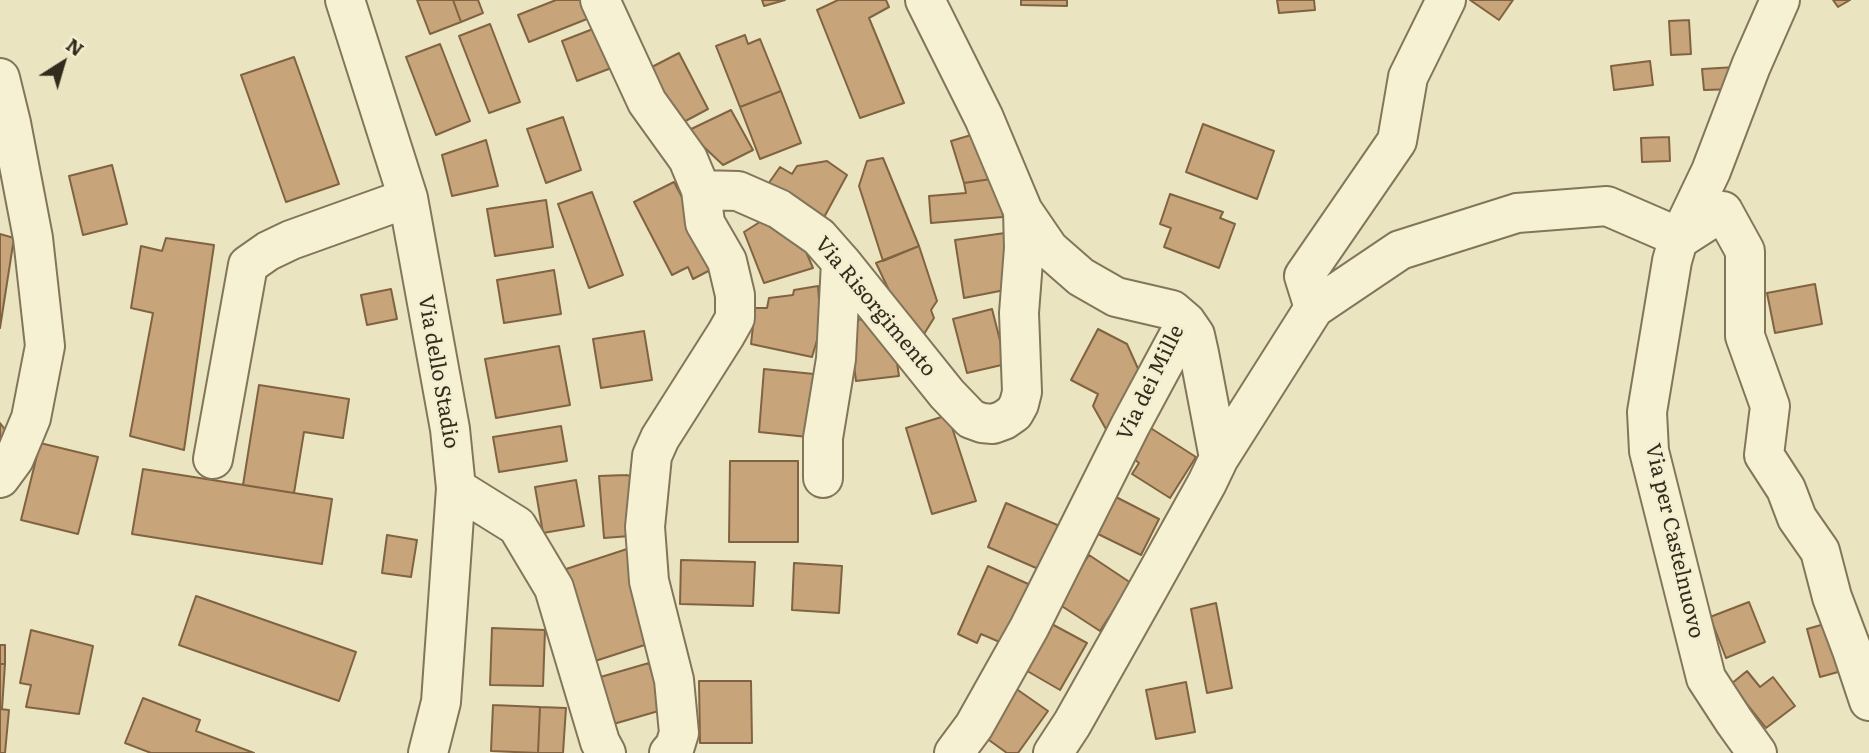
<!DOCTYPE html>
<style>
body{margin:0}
#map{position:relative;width:1869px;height:753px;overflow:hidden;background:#ebe4c1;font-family:Literata,serif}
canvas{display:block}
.north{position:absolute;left:28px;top:28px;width:70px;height:70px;-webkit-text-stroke:5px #f3eed0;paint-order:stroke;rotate:37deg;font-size:19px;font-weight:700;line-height:28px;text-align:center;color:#332b1d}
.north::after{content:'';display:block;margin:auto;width:24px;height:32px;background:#332b1d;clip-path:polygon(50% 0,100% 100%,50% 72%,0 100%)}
</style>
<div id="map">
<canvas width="1869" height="753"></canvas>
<div class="north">N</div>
</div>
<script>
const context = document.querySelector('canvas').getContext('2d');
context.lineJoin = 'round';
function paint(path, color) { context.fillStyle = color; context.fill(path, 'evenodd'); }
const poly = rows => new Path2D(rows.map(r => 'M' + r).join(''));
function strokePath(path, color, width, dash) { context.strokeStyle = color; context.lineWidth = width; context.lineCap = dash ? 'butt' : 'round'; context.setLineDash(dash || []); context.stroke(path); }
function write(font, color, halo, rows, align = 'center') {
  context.font = font + ' Literata,serif'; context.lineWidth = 5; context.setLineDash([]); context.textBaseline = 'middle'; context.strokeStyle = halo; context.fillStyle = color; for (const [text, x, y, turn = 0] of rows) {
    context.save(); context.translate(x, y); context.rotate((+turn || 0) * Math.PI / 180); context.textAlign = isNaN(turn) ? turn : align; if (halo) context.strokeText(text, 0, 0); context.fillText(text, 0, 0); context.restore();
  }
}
const building = poly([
 [417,0,453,0,461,22,430,34,417,0],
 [453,0,478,0,483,13,461,22,453,0],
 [556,0,586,0,592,17,529,42,518,15,556,0],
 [762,0,785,0,764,6,762,0],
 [838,0,886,0,889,7,869,18,904,103,860,118,817,10,838,0],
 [1021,0,1067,0,1067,6,1021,5,1021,0],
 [1277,0,1314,0,1315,10,1279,13,1277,0],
 [1470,0,1513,0,1499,20,1470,0],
 [1833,0,1850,0,1838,7,1833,0],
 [1689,20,1691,54,1671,55,1669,21,1689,20],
 [490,24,520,102,489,113,459,36,490,24],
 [598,27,614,67,577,81,562,41,598,27],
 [745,35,748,44,760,39,781,91,740,107,716,46,745,35],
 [440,44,470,121,436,135,406,57,440,44],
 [679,53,708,109,678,125,648,69,679,53],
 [294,57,339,184,286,202,241,75,294,57],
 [1650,61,1653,85,1614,90,1611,66,1650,61],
 [1736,67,1737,89,1704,90,1702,69,1736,67],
 [781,91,801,143,760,159,740,107,781,91],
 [731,110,753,150,723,165,687,131,731,110],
 [563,117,581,170,546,183,527,129,563,117],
 [1203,124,1274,151,1257,199,1186,172,1203,124],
 [978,133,998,178,964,183,951,141,978,133],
 [1669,137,1670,161,1642,162,1641,138,1669,137],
 [486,140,498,186,452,196,442,155,486,140],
 [883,158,919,246,883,261,859,186,867,161,883,158],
 [827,161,847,175,822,221,766,187,780,167,792,174,797,166,827,161],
 [112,165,127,224,83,235,69,176,112,165],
 [998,178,1003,217,931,223,929,196,966,193,964,183,998,178],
 [674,182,718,266,693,279,688,267,672,275,634,202,674,182],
 [592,192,623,275,589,288,558,204,592,192],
 [1170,194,1223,212,1220,218,1235,224,1219,268,1164,247,1171,228,1160,224,1170,194],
 [546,200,553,247,495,256,487,209,546,200],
 [763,220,779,233,788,227,801,240,813,268,764,283,744,232,763,220],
 [1012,232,1010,289,964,298,955,240,1012,232],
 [0,234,14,238,0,328,0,234],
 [166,238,214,245,184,450,130,436,153,313,131,308,141,246,162,251,166,238],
 [919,246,937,301,931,310,934,318,919,342,904,322,876,263,919,246],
 [554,270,561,314,504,323,497,280,554,270],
 [1815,284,1822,324,1775,333,1767,293,1815,284],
 [818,286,820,314,818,337,812,357,751,344,755,308,767,308,769,298,793,295,794,290,818,286],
 [391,289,397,319,367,325,361,295,391,289],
 [992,309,1006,364,967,373,953,319,992,309],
 [874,318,885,333,886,350,895,349,899,376,856,381,848,321,874,318],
 [1098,329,1127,344,1140,373,1107,431,1093,406,1098,394,1071,380,1098,329],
 [644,331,652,380,601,388,593,339,644,331],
 [559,346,570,405,496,418,485,359,559,346],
 [764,369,814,374,808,437,759,432,764,369],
 [259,385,349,399,343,438,304,432,294,493,243,485,259,385],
 [948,415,976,501,932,514,906,428,948,415],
 [0,423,7,432,0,452,0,423],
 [561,426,567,461,499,472,493,437,561,426],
 [1149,427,1196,457,1170,498,1132,474,1139,463,1130,456,1149,427],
 [40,443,98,457,78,534,21,520,40,443],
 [730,461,798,461,798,542,729,542,730,461],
 [143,469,332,499,322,564,132,534,143,469],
 [626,475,635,477,630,536,604,538,599,476,626,475],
 [576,480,584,526,543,533,535,487,576,480],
 [1114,496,1159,519,1141,555,1096,533,1114,496],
 [1006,503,1062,527,1043,571,988,547,1006,503],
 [387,535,417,540,411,577,382,573,387,535],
 [627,549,657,641,592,662,560,571,627,549],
 [1089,555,1131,583,1100,631,1057,603,1089,555],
 [681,560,755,562,753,606,680,604,681,560],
 [794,563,842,566,839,613,792,610,794,563],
 [988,566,1035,587,1009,646,981,634,977,643,958,634,988,566],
 [196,596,356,652,339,701,179,645,196,596],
 [1749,602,1765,642,1726,658,1710,617,1749,602],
 [1216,603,1232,688,1207,693,1191,609,1216,603],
 [1835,621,1849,669,1820,677,1807,629,1835,621],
 [1048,622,1087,643,1060,690,1022,668,1048,622],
 [492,628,545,630,543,686,490,685,492,628],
 [31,630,93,646,79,714,26,707,31,685,20,683,31,630],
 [0,645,5,645,5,664,0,664,0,645],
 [649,663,662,710,610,725,597,678,649,663],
 [0,664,5,664,2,709,0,709,0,664],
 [1747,671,1760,687,1773,677,1795,706,1766,728,1731,684,1747,671],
 [699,681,751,681,752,743,700,743,699,681],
 [1186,682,1195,732,1156,739,1146,690,1186,682],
 [1015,688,1048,711,1018,753,1007,753,982,735,1015,688],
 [143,698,200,720,196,731,254,753,151,753,125,743,143,698],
 [493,705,540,707,538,753,491,751,493,705],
 [540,707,566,708,563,753,538,753,540,707],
 [0,709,9,710,5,753,0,753,0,709]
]);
paint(building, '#c7a479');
strokePath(building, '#806341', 2);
const minor = poly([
 [345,0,408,198,450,429,456,488,441,702,428,753],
 [600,0,647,102,688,159,701,190],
 [925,0,984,118,1023,211,1049,249,1081,277,1116,297,1172,310,1186,322,1130,426,1029,628,974,726,954,753],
 [0,78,11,123,33,238,45,346,31,418,14,459,0,478],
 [1314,308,1304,276,1397,141,1408,77,1446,0],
 [1219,458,1314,308,1400,250,1517,213,1607,206,1667,232,1678,240,1723,211,1745,251,1745,336,1770,406,1764,455,1786,489,1797,518,1820,551,1832,597,1852,650,1869,701],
 [213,459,248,265,268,251,291,240,408,198],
 [823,478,823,438,836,359,841,262],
 [456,488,517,526,554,588,600,742,606,753],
 [669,753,675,746,679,733,674,680,649,581,645,527,652,456,660,438,726,334,735,318,735,295,727,261,705,223,701,190,738,191,779,209,819,237,841,262,947,394,971,419,982,423,993,424,1004,420,1014,413,1019,404,1022,392,1019,313,1024,248,1023,211],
 [1053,753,1072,724,1147,591,1207,483,1219,458,1199,353,1195,335,1186,322],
 [1757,753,1734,721,1706,678,1649,451,1647,412,1672,261,1678,240,1711,171,1751,66,1780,0]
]);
strokePath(minor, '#83755a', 42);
strokePath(minor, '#f6f1d3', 38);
write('21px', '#332b1d', '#f3eed0', [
 ["Via Risorgimento",875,307,50],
 ["Via dello Stadio",438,372,80],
 ["Via dei Mille",1151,383,-64],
 ["Via per Castelnuovo",1674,541,77]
]);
</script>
